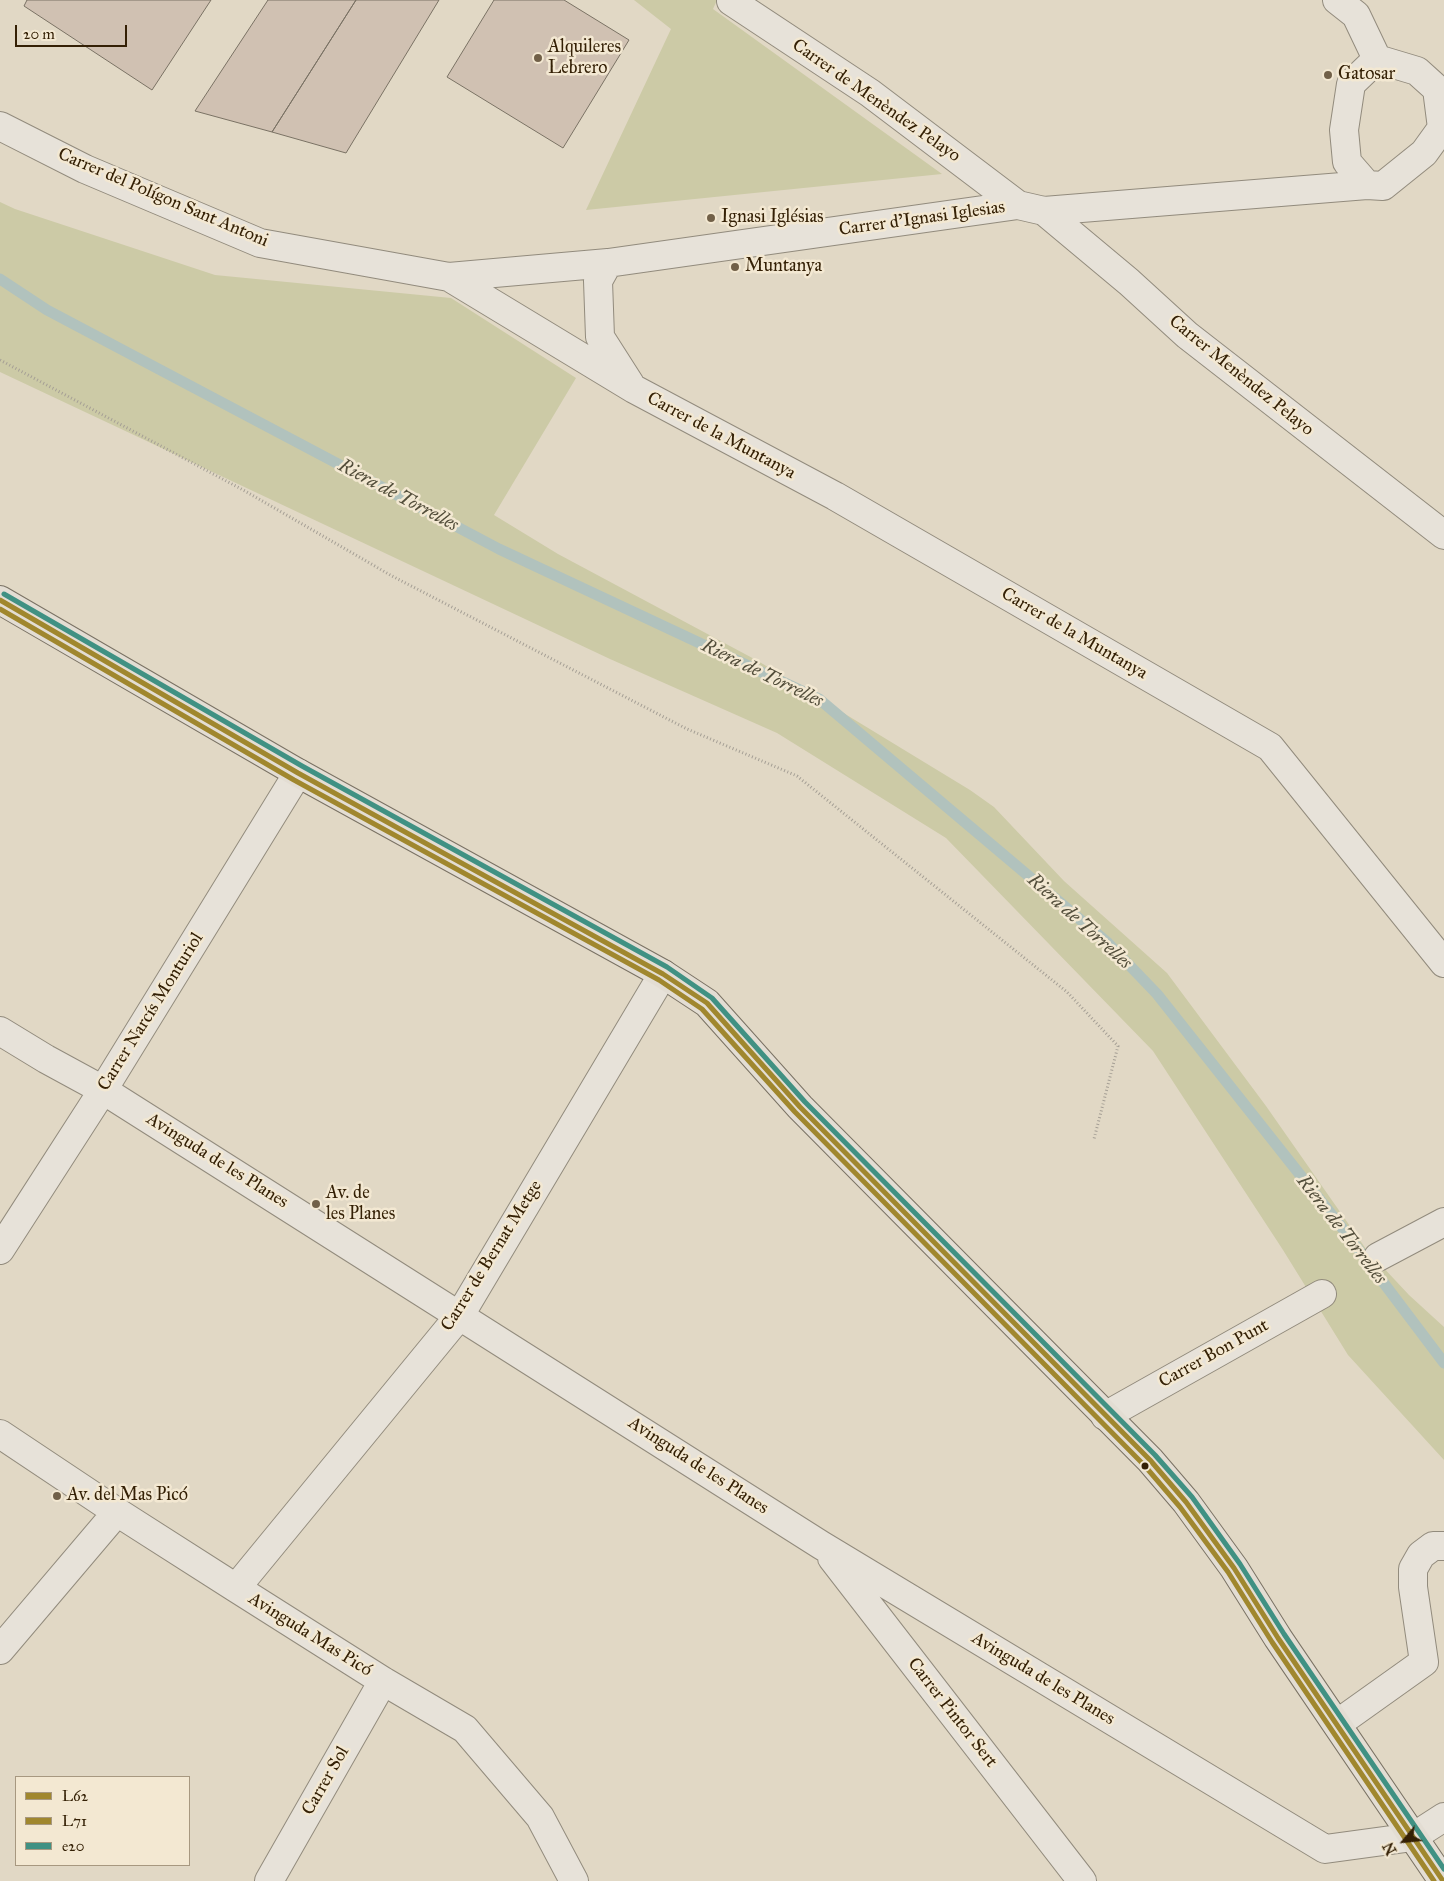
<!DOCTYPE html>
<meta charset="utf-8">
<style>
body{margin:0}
#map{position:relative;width:1444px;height:1881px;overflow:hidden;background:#e1d8c5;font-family:"IM FELL Great Primer",serif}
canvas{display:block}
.legend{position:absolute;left:15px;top:1776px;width:175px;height:90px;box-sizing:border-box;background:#f3e8d2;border:1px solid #a79880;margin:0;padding:6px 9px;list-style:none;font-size:15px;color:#342005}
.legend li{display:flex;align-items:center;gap:10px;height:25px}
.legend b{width:25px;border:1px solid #a79880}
.north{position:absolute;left:1379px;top:1816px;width:50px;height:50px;-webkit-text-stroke:4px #f3e8d2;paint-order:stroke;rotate:242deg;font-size:14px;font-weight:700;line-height:20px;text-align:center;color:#342005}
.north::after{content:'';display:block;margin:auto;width:18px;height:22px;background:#342005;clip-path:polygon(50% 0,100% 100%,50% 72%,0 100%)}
.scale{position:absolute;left:15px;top:25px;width:112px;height:22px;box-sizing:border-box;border:2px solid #342005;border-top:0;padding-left:6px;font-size:15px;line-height:18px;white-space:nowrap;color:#342005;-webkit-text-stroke:4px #f3e8d2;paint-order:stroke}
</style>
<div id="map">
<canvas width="1444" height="1881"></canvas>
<ul class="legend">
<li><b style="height:6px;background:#a0872e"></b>L62</li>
<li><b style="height:6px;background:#a0872e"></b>L71</li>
<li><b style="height:6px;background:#409183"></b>e20</li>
</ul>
<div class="north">N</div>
<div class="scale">20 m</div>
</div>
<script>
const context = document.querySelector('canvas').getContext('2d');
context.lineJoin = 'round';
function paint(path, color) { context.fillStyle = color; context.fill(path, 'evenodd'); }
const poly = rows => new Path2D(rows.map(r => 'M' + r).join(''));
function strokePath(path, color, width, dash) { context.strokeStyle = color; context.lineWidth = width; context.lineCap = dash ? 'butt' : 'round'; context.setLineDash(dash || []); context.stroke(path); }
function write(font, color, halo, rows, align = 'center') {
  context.font = font + ' "IM FELL Great Primer",serif'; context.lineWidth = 5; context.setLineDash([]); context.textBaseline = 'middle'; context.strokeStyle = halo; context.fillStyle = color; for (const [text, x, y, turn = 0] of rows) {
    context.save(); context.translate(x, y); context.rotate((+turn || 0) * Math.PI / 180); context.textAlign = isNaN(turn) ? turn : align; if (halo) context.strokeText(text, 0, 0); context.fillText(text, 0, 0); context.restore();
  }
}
paint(poly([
 [634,0,717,0,713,9,942,174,586,210,671,29],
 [0,202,15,209,215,275,451,298,576,378,494,515,558,554,758,661,970,790,994,807,1064,881,1167,973,1266,1106,1366,1249,1409,1295,1444,1327,1444,1460,1348,1355,1283,1250,1153,1051,946,838,777,733,610,659,0,372]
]), '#cccaa6');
strokePath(poly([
 [0,279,47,310,499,549,819,699,1108,943,1157,994,1343,1229,1444,1363]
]), '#b1c2bd', 11);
const building = poly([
 [27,0,211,0,152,90,24,6,27,0],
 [268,0,356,0,272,132,195,111,268,0],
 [356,0,439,0,346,153,272,132,356,0],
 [494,0,564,0,629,40,563,148,447,77,494,0]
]);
paint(building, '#d0c1b2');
strokePath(building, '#7a7264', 1);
const minor = poly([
 [731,1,870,93,1018,205],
 [0,126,85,169,260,243,449,277,608,263,1018,205,1044,211,1367,185,1383,186,1424,153,1442,128,1437,89,1417,71,1377,59,1356,15,1337,0],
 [1367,185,1347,162,1344,130,1351,84,1377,59],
 [1044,211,1129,282,1187,335,1444,535],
 [608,263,598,281,600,337,630,384],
 [449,277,634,389,835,496,1270,747,1444,963],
 [0,1031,46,1059,103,1090,821,1545,1325,1849,1413,1837,1444,1817],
 [0,1250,103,1090,298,773],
 [1378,1257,1444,1222],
 [1105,1416,1322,1294],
 [0,1434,117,1512,236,1588,383,1681,465,1729,540,1817,574,1881],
 [832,1558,1082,1881],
 [236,1588,460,1315,663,974],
 [0,1650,117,1512],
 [1337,1724,1424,1662,1413,1587,1413,1569,1421,1555,1433,1546,1444,1546],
 [269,1881,383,1681]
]);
const major = poly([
 [0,600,298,773,663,974,707,1003,800,1107,1150,1460,1186,1502,1234,1568,1278,1638,1443,1881]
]);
strokePath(minor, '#928b7d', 30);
strokePath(major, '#7a7264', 30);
strokePath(poly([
 [0,360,245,491,392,576,687,729,797,776,1067,992,1118,1046,1094,1139]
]), '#a59f95', 3, [1, 2.5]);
strokePath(minor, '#e7e2d9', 28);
strokePath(major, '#e3ddd3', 28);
strokePath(poly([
 [0,600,298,773,663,974,707,1003,800,1107,1150,1460,1186,1502,1234,1568,1278,1638,1443,1881]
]), '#a0872e', 5);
strokePath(poly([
 [0,609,294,780,659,980,702,1009,795,1112,1144,1465,1180,1507,1228,1572,1272,1642,1434,1881]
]), '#a0872e', 5);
strokePath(poly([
 [4,594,302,766,667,967,712,998,805,1102,1155,1455,1192,1497,1240,1564,1284,1634,1444,1869]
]), '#409183', 5);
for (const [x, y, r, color] of [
 [538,58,5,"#716048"],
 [1328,75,5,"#716048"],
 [711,218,5,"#716048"],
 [735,267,5,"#716048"],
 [316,1204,5,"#716048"],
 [1145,1466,4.5,"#342005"],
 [57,1496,5,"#716048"]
]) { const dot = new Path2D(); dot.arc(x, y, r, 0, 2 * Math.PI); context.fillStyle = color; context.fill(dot); strokePath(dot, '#f3e8d2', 2); }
write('18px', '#342005', '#f3e8d2', [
 ["Alquileres",548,48],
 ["Lebrero",548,69],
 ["Gatosar",1338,75],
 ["Ignasi Iglésias",721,218],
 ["Muntanya",745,267],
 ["Av. de",326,1194],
 ["les Planes",326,1215],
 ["Av. del Mas Picó",67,1496]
], 'left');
write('18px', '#342005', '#f3e8d2', [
 ["Carrer de Menèndez Pelayo",876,101,35],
 ["Carrer del Polígon Sant Antoni",163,198,23],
 ["Carrer d'Ignasi Iglesias",922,219,-8],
 ["Carrer Menèndez Pelayo",1241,376,39],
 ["Carrer de la Muntanya",721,436,28],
 ["Carrer de la Muntanya",1074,634,30],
 ["Carrer Narcís Monturiol",151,1012,-58],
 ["Avinguda de les Planes",217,1161,32],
 ["Carrer de Bernat Metge",492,1256,-58],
 ["Carrer Bon Punt",1214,1354,-29],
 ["Avinguda de les Planes",698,1466,33],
 ["Avinguda Mas Picó",310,1635,32],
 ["Avinguda de les Planes",1043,1679,31],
 ["Carrer Pintor Sert",952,1713,52],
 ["Carrer Sol",326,1781,-60]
]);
write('italic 19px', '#534e3b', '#f3e8d2', [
 ["Riera de Torrelles",398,496,28],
 ["Riera de Torrelles",762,674,26],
 ["Riera de Torrelles",1079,922,42],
 ["Riera de Torrelles",1341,1230,52]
]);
</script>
